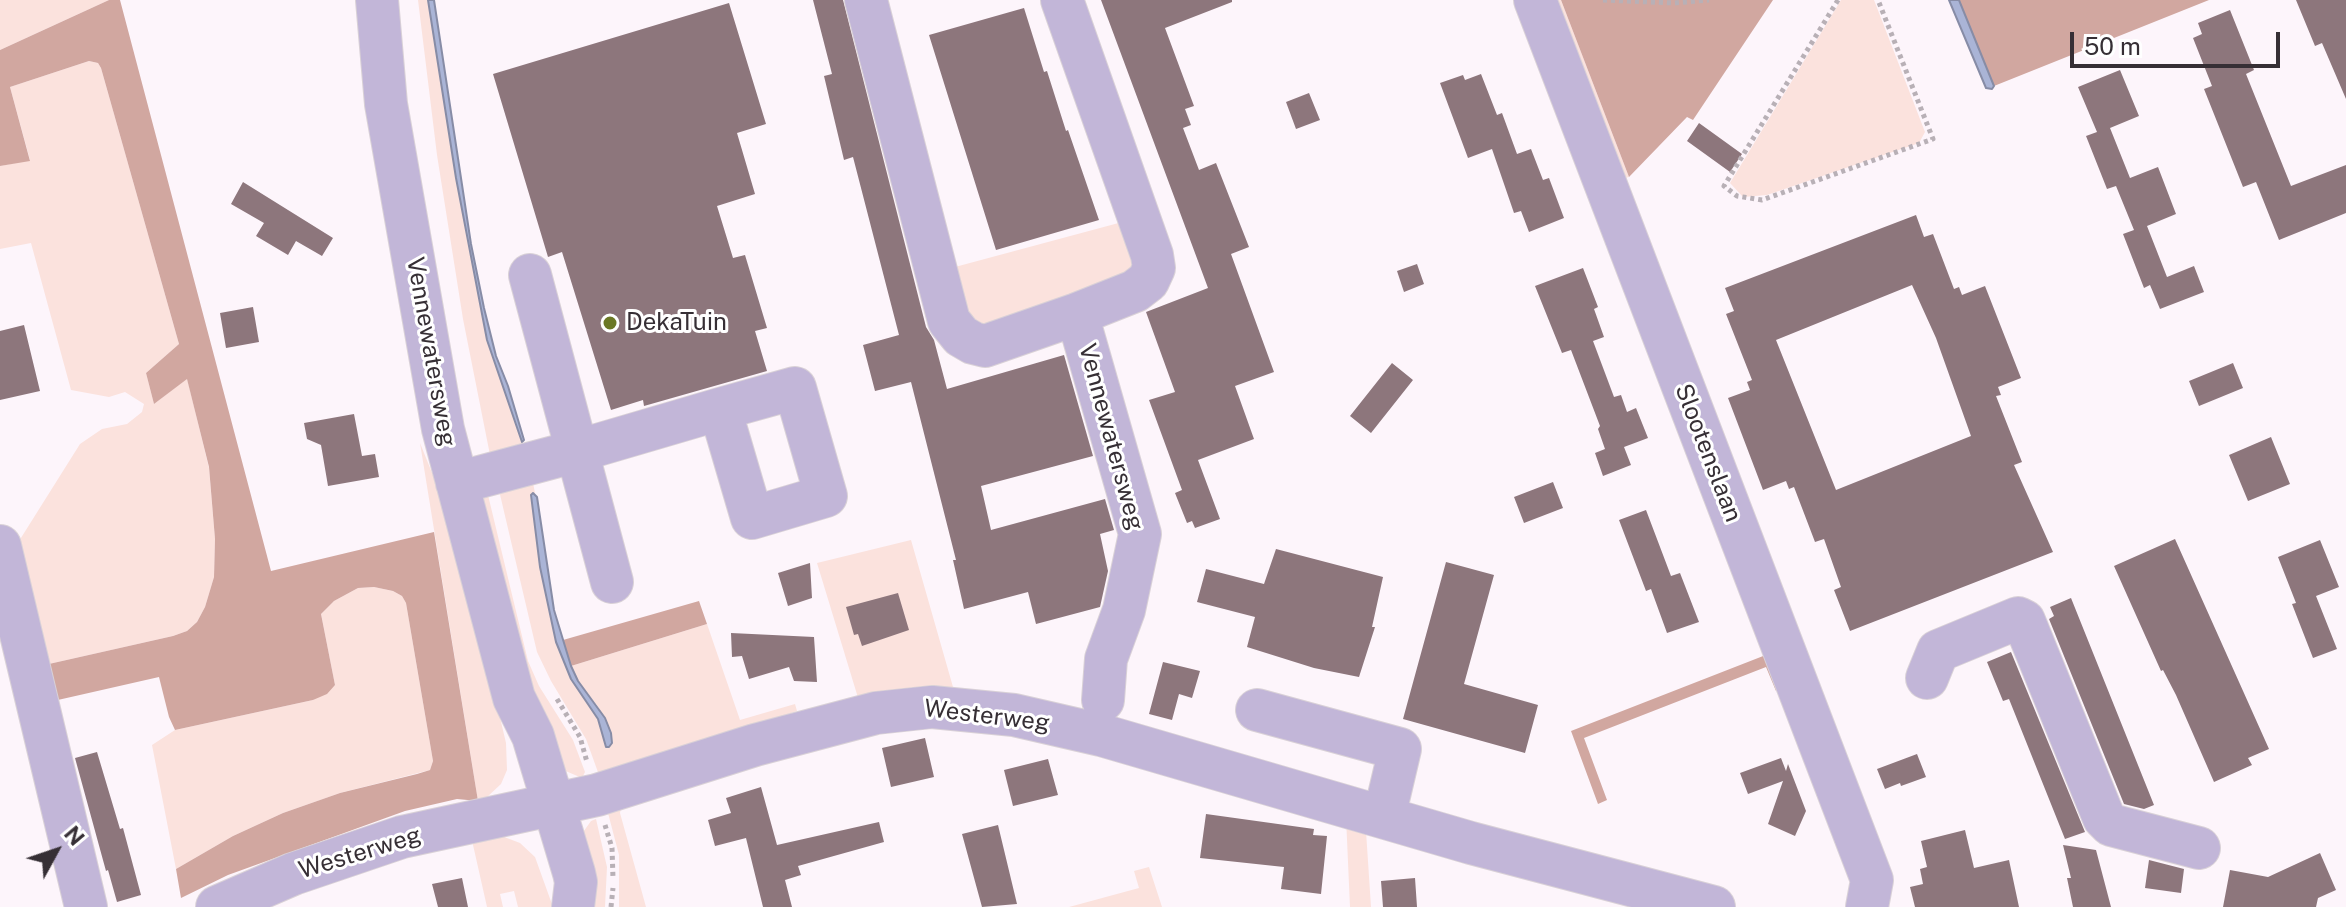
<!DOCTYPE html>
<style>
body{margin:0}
#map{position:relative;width:2346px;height:907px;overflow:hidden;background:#fdf5fb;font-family:"Public Sans",sans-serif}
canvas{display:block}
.north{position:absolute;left:16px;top:811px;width:80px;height:80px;-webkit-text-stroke:6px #fff;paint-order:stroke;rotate:50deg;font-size:22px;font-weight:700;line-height:32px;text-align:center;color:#362f35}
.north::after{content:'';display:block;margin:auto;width:28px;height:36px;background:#362f35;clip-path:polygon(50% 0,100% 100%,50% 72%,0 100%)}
.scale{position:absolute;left:2070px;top:32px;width:210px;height:36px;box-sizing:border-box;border:4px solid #362f35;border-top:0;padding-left:10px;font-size:24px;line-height:28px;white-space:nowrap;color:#362f35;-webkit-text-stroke:6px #fff;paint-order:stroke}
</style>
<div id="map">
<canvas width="2346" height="907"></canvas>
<div class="north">N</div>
<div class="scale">50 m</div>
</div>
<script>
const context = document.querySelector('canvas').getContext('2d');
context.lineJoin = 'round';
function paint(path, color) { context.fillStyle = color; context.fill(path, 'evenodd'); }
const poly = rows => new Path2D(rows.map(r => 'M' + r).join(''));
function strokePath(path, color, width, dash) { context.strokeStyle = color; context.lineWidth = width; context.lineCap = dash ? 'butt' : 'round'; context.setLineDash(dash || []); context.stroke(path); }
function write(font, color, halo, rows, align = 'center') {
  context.font = font + ' "Public Sans",sans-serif'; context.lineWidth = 6; context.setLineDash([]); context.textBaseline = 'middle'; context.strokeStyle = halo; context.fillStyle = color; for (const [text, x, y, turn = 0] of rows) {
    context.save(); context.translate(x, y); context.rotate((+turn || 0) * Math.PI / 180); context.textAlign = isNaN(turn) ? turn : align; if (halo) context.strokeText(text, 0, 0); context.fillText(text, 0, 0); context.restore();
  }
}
paint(poly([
 [0,0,109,0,0,50],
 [418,0,428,0,456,178,487,340,526,452,491,460,463,319,437,155],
 [1543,0,1561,0,1629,177,1612,181],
 [1841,0,1874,0,1925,132,1919,143,1767,195,1743,197,1730,183],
 [89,61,98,63,101,68,179,344,146,373,154,404,187,378,209,468,215,539,214,577,205,607,197,622,187,631,173,636,40,666,14,549,80,444,102,429,127,424,142,412,144,404,125,392,109,397,71,390,31,243,0,249,0,166,30,160,10,87],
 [1126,221,1134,269,987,331,966,310,955,267],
 [420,443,457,535,506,743,507,770,501,784,486,798,478,801],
 [532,478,535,493,531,495,540,567,556,642,571,679,598,719,604,742,599,708,578,681,571,666,707,624,740,720,795,704,797,711,599,775,586,739,551,681,537,652,498,486],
 [488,495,528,661,539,686,573,740,585,772,582,778,561,769,552,758,481,503,482,497],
 [911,540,953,687,933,687,859,701,817,563],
 [374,587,393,591,402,596,406,603,433,761,430,770,340,793,283,813,233,836,176,869,152,745,175,730,313,700,335,685,321,614,334,601,358,588],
 [621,808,620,813,646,907,619,907,619,855,608,813],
 [1346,817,1366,831,1371,907,1350,907],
 [596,819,607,867,605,907,590,907,581,835,591,821],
 [499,835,520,843,535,857,553,907,518,907,514,891,500,894,503,907,487,907,471,836],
 [1149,867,1162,907,1069,907,1139,888,1134,871]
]), '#fbe2dd');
paint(poly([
 [109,0,120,0,271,571,434,532,478,801,457,799,405,811,228,875,181,898,176,869,233,836,283,813,340,793,417,774,430,770,433,761,406,603,402,596,393,591,374,587,358,588,334,601,321,614,335,685,327,694,313,700,175,730,169,717,159,677,49,702,40,666,173,636,187,631,197,622,205,607,214,577,215,539,209,467,187,379,154,404,146,373,179,344,101,68,98,63,89,61,10,87,30,161,0,166,0,50],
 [1561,0,1773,0,1693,120,1687,117,1629,177],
 [1959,0,2209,0,1994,86],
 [699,601,707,624,571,666,563,640],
 [1776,651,1780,688,1776,691,1766,667,1584,738,1607,800,1598,804,1571,731]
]), '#d1a7a0');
const water = poly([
 [428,0,434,0,471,244,484,308,496,356,508,386,524,440,522,442,487,340,456,178,428,0],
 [1949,0,1959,0,1994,86,1992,89,1986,88,1949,0],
 [533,493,537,497,554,610,571,666,578,681,605,718,611,733,612,743,609,747,606,747,598,719,571,679,556,642,540,567,531,495,533,493]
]);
paint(water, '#aab4d6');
strokePath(water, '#878ca6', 2);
paint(poly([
 [813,0,843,0,926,327,934,340,947,389,1064,355,1093,456,981,486,991,530,1105,499,1114,530,1100,534,1108,571,1100,607,1036,624,1028,592,964,609,953,560,956,560,911,382,875,391,863,345,899,335,853,157,844,160,824,76,832,74],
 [1101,0,1232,0,1232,2,1165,28,1194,106,1185,109,1191,125,1183,128,1199,170,1216,163,1249,247,1231,254,1274,372,1235,386,1254,439,1198,460,1220,519,1195,528,1192,521,1187,523,1175,493,1182,490,1149,400,1175,392,1146,312,1208,288],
 [2296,0,2346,0,2346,99,2322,43,2315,46],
 [729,3,766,124,737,133,755,194,717,206,733,258,745,255,767,328,755,331,767,371,644,406,643,400,611,410,562,252,548,257,493,74],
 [1024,8,1044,72,1047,71,1066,131,1068,130,1099,220,996,250,929,35],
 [2230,10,2254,70,2246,74,2291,186,2346,165,2346,213,2279,240,2256,182,2243,187,2204,89,2212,86,2193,38,2202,34,2198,23],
 [2120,70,2139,116,2110,128,2130,178,2158,167,2176,214,2147,226,2167,277,2194,266,2204,292,2160,309,2150,285,2144,288,2123,234,2134,230,2116,186,2107,189,2086,136,2097,132,2078,87],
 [1481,74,1497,115,1502,113,1517,154,1531,149,1543,180,1549,178,1564,218,1529,232,1521,211,1514,213,1492,149,1468,158,1440,83,1463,75,1465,80],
 [1309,93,1320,120,1296,129,1286,102],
 [1699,123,1742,154,1730,172,1687,141],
 [243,182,333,238,322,256,296,241,288,255,256,236,264,223,231,204],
 [1916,215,1924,237,1933,234,1954,289,1959,287,1962,295,1985,286,2021,378,1998,387,2001,395,1996,396,2022,462,2014,465,2053,552,1850,631,1834,590,1841,587,1824,539,1815,542,1794,487,1789,489,1786,481,1763,490,1728,398,1750,390,1747,382,1752,380,1726,314,1734,311,1725,288],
 [1912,285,1936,338,1971,436,1836,490,1776,340],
 [1417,264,1424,284,1404,292,1397,271],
 [1583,268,1598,307,1594,309,1604,337,1593,341,1614,397,1621,395,1627,412,1636,408,1648,438,1624,447,1631,465,1603,476,1595,453,1605,449,1598,429,1600,426,1571,350,1562,353,1535,286],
 [253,307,259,342,226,348,220,313],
 [24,325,40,391,0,400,0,331],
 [1392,363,1413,380,1371,433,1350,416],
 [2233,363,2243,388,2199,406,2189,381],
 [354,414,362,456,375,454,379,477,328,486,321,445,307,439,304,423],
 [2271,437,2290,484,2248,501,2229,455],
 [1553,482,1563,508,1524,523,1514,497],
 [1646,510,1671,576,1680,573,1699,622,1667,633,1651,589,1646,591,1619,520],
 [2175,539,2269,749,2248,758,2252,765,2214,782,2176,695,2163,670,2161,671,2114,566],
 [2320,540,2339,587,2316,596,2337,649,2313,658,2292,604,2296,603,2278,557],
 [1276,549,1383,577,1372,627,1375,627,1359,677,1314,668,1247,647,1255,617,1197,602,1206,569,1264,584],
 [1446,562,1494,575,1464,684,1538,705,1525,753,1403,719],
 [810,563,812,598,788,606,778,573],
 [898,593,909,630,862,646,858,634,854,635,846,607],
 [2071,598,2154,805,2144,809,2124,804,2049,619,2054,616,2050,607],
 [731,633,814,637,817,682,794,681,789,667,749,679,742,656,732,657],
 [2011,652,2085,832,2065,839,2009,699,2003,701,1987,662],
 [1163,662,1200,671,1192,698,1179,694,1172,720,1149,714],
 [925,738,934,777,891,787,882,748],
 [97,752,120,829,123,828,141,895,117,902,108,870,106,871,75,758],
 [1917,754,1926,777,1901,786,1900,783,1885,789,1877,769],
 [1781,758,1786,771,1788,764,1806,811,1795,836,1768,824,1783,781,1748,794,1740,773],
 [1048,759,1058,795,1013,806,1004,770],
 [761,787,777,845,879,822,884,842,798,866,801,875,785,880,792,907,763,907,746,838,715,846,708,820,731,813,726,798],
 [1206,814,1314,829,1313,835,1327,836,1321,894,1281,889,1284,867,1200,858],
 [998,825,1017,904,982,907,962,834],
 [1965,830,1974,868,2009,860,2019,907,1915,907,1910,887,1923,884,1920,869,1927,867,1921,841],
 [2063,845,2096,850,2111,907,2073,907,2067,878,2071,878],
 [2320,853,2336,890,2318,898,2316,907,2223,907,2230,870,2268,877],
 [2149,860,2184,869,2181,893,2145,888],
 [462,878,468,907,438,907,432,884],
 [1415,878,1417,907,1383,907,1381,881]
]), '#8d767c');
const minor = poly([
 [377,0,386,104,443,429,514,698,533,736,574,873,576,882,573,907],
 [866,0,949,321,961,336,973,343,985,346,1077,314,1135,291,1148,281,1154,268,1152,255,1062,0],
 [1535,0,1872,880,1867,907],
 [1077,314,1140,534,1124,610,1106,659,1103,700],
 [457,483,577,451,530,275],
 [0,546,86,907],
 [612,582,577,451,720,409,795,388,826,496,752,518,720,409],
 [1927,678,1938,651,2018,618,2024,621,2104,818,2111,825,2199,848],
 [1257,710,1400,749,1384,817],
 [217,907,293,874,402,837,597,795,755,745,876,713,932,707,1014,715,1101,735,1471,843,1714,907]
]);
strokePath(minor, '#d9d1d7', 44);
strokePath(poly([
 [1603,0,1674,3,1709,0],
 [1838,0,1724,186,1737,196,1762,200,1933,139,1878,0],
 [557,699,580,737,587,762],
 [605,825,612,848,613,878],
 [611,907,613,888]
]), '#b8b0b6', 5, [4, 4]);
strokePath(minor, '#c2b6d8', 42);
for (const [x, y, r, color] of [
 [610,323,8,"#6b7825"]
]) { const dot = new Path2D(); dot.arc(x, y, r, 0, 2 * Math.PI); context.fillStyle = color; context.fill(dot); strokePath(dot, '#fff', 3); }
write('24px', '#362f35', '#fff', [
 ["DekaTuin",626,323]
], 'left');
write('24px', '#362f35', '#fff', [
 ["Vennewatersweg",431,352,80],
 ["Vennewatersweg",1111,437,75],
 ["Slootenslaan",1708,453,69],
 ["Westerweg",987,716,7],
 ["Westerweg",360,853,-17]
]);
</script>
